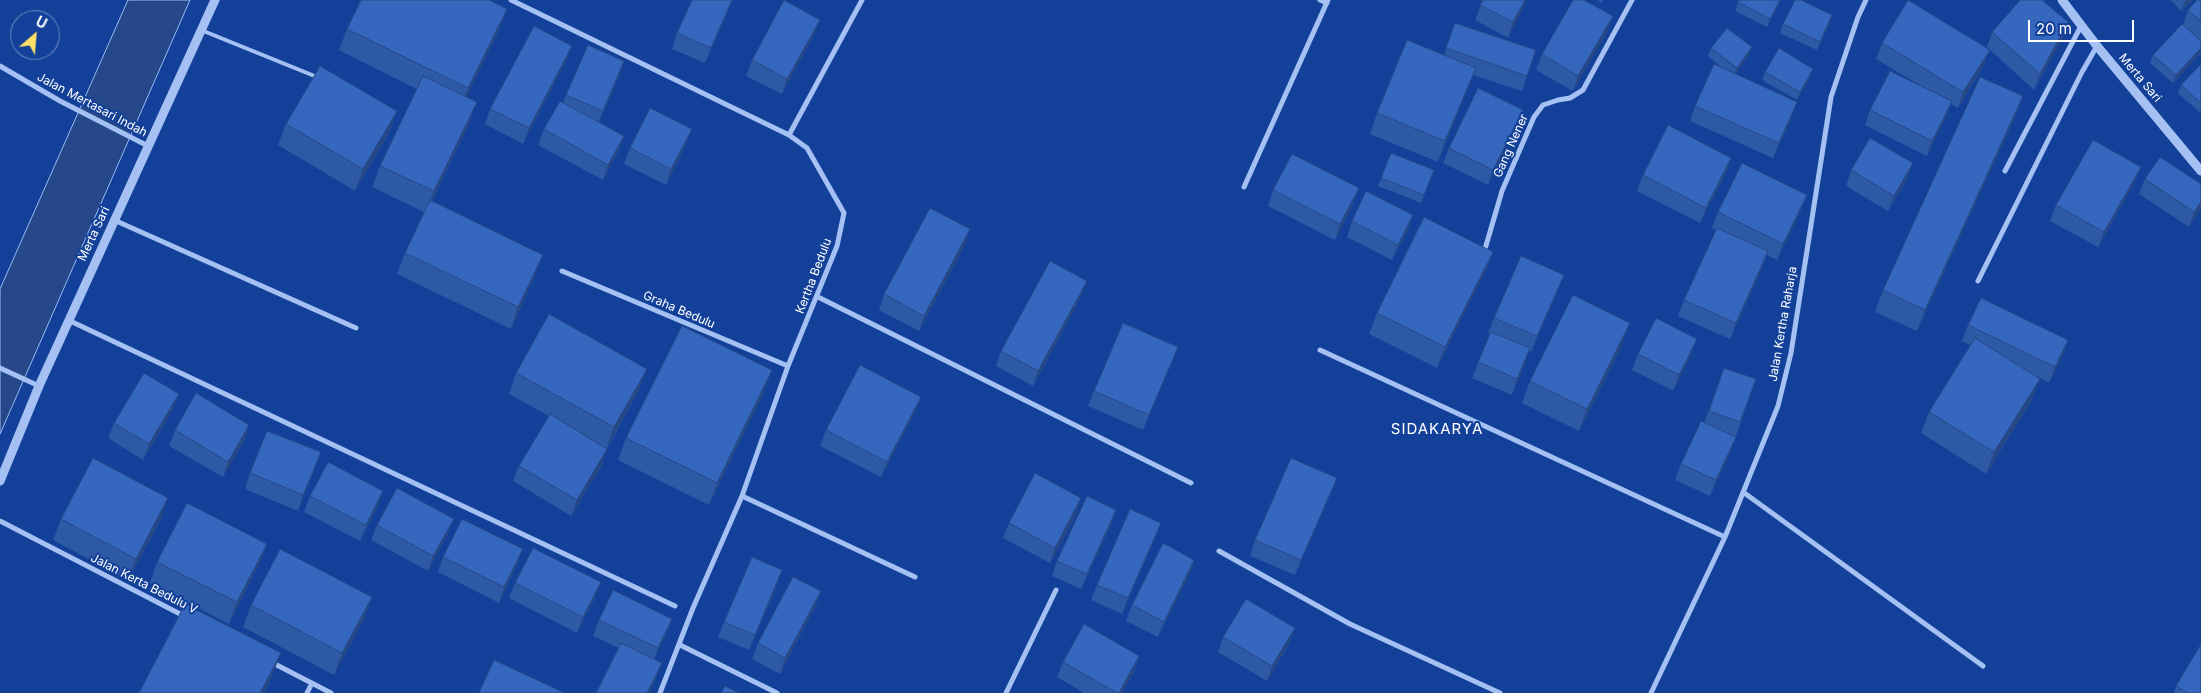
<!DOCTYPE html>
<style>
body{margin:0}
#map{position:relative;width:2201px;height:693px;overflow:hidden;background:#134199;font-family:Inter,sans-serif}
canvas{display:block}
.north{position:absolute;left:10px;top:10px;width:50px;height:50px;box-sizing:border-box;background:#134199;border:1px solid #718dc2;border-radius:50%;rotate:27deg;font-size:14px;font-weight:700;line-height:20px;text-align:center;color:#fff}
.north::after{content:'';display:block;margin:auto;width:18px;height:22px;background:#ffe167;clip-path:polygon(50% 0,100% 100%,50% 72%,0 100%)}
.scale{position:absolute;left:2028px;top:20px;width:106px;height:22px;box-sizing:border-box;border:2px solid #fff;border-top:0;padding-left:6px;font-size:15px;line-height:18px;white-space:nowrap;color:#fff;-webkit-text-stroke:4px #134199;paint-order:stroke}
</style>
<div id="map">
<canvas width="2201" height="693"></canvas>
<div class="north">U</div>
<div class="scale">20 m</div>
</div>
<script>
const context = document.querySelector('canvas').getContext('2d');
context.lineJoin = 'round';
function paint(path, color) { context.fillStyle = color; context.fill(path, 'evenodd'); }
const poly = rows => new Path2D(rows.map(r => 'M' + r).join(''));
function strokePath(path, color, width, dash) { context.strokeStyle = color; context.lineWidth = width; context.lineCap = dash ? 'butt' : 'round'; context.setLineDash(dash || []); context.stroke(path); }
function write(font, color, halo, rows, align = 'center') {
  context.font = font + ' Inter,sans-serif'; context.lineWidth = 4; context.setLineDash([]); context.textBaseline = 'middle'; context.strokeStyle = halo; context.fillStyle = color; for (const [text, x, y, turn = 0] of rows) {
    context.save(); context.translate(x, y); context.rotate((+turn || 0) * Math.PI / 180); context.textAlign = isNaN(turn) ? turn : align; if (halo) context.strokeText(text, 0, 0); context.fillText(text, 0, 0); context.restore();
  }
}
const water = poly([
 [128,0,190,0,0,434,0,289,128,0]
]);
paint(water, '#26488a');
strokePath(water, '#97bbf6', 1);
strokePath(poly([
 [201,30,317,77]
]), '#a5c1f3', 4);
strokePath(poly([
 [511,0,789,135,807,148,844,213,837,246,788,366,742,496,693,608,660,693],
 [1320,0,1327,3],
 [0,66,60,101,148,146],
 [789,135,862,0],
 [2005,171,2081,26],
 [1244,187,1328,0],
 [114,220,356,328],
 [1485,249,1502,191,1534,117,1543,105,1558,100,1570,98,1583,90,1632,0],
 [562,271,788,366],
 [1978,281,2082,72,2097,46],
 [818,297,1191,483],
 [68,320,675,606],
 [1320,350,1725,537],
 [0,368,39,386],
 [1743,492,1983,666],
 [742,496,915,577],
 [0,521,184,616],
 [1219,551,1350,624,1500,693],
 [680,645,777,693],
 [271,662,331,693],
 [307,693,312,683],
 [1006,693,1056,590],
 [1651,693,1725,537,1778,406,1791,353,1831,97,1858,17,1866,0]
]), '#a5c1f3', 5);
strokePath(poly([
 [2062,0,2097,46,2201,171],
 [0,481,39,386,215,0]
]), '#a5c1f3', 9);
paint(poly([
 [692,0,733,0,705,63,672,49,677,33],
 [1483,0,1527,0,1508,38,1475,20],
 [1597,0,1603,0,1602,3],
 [1739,0,1781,0,1767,27,1735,11],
 [2171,0,2193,0,2181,11],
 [2201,0,2201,53,2173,83,2150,63,2153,55,2183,25,2188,10],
 [507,9,499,30,466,97,469,124,432,201,535,276,511,329,397,274,405,253,424,212,372,187,380,166,417,89,339,50,347,29],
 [1613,16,1607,32,1573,91,1536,70,1542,54],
 [1455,23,1527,76,1522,91,1473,75,1438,162,1370,134,1377,113,1444,55],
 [1830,23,1817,50,1780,33,1783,24],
 [1992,32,2063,37,2034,90,1987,47],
 [814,35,782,94,746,76,752,60],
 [1882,43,1984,65,1958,108,1951,104,1946,117,1927,156,1865,125,1870,110,1926,89,1876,59],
 [1711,48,1749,55,1735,74,1792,117,1773,158,1690,121,1695,106,1725,70,1708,56],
 [566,61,523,144,485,124,490,109],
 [624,61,619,77,599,122,624,136,618,152,603,180,538,145,544,129,563,103,566,95],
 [2201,64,2201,110,2199,112,2178,93,2181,85],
 [1813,69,1810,77,1797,100,1762,80,1765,72],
 [2023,96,2015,117,1917,331,1875,312,1883,290],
 [397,111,389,133,355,191,278,145,286,124],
 [1517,126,1488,185,1443,163,1449,148],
 [692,129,686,144,666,185,624,164,630,148],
 [1391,153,1434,170,1421,203,1378,186],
 [2141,167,2135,182,2098,247,2050,221,2056,205],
 [1851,170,1907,179,1888,211,1846,186],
 [1726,173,1700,223,1637,191,1643,175],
 [2145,179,2201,209,2189,227,2139,194],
 [1359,188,1353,204,1335,240,1268,206,1273,190],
 [1807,195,1801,210,1777,260,1767,255,1763,266,1730,339,1678,316,1684,300,1716,230,1712,228,1718,212],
 [1413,215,1408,230,1392,260,1347,237,1352,221],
 [965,245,919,331,879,310,884,294],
 [1493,252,1485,273,1437,368,1369,334,1377,313],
 [1564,275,1558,290,1531,352,1529,351,1512,395,1472,378,1490,334,1488,333,1494,318],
 [1081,297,1033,386,996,366,1001,351],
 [1968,325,2068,340,2063,355,2049,383,2036,376,2032,400,1986,474,1921,433,1929,412,1970,345,1962,341],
 [1697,339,1691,355,1673,391,1632,370,1638,354],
 [1622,345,1579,431,1522,403,1530,381],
 [1172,362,1143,430,1088,406,1094,391],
 [1724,368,1756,379,1730,453,1710,496,1675,480,1681,464,1704,423],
 [516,373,639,390,607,449,602,465,571,516,513,481,519,466,549,416,509,394],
 [764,392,709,505,618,460,626,438],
 [921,397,915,412,881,477,820,446,826,430],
 [173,409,143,460,108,438,114,423],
 [249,425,244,441,223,477,169,446,175,430],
 [315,468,298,511,245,489,250,473],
 [1331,493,1295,575,1250,556,1255,540],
 [310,496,378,506,360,541,304,512],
 [1081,498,1076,514,1050,563,1003,538,1009,523],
 [1116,510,1111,525,1081,589,1052,576,1057,561],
 [61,519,161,519,128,580,53,540],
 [1161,523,1155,538,1122,614,1091,600,1097,585],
 [377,525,448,534,428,571,371,540],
 [443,557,517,565,499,603,438,572],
 [1194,560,1189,575,1158,637,1126,621,1132,605],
 [157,562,259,565,229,624,150,583],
 [515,583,595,598,577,633,509,598],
 [777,586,749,650,718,637,724,622],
 [821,591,815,607,780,674,752,659,758,643],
 [372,597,364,619,334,675,243,627,251,605],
 [672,619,666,634,654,659,662,663,656,678,649,693,596,693,619,648,593,636,599,620],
 [1223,637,1289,644,1267,681,1218,652],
 [1139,656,1134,672,1122,693,1084,693,1057,677,1063,662],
 [2176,686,2201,693,2174,693]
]), '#2e59a4');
paint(poly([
 [732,0,733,0,705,63,711,48],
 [1525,0,1527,0,1508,38,1513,22],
 [1780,0,1781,0,1767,27,1770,19],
 [2187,0,2193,0,2181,11,2184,3],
 [507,9,499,30,460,110,468,88],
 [1832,15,1830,23,1817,50,1820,42],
 [1613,16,1607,32,1573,91,1578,76],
 [820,20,814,35,782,94,787,79],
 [2068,22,2063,37,2034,90,2040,74],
 [572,46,566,61,523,144,529,128],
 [1752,47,1749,55,1734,76,1737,68],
 [2201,48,2201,53,2173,83,2176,75],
 [1990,50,1984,65,1958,108,1963,92],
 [624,61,619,77,597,126,603,111],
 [1476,68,1468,89,1438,162,1445,141],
 [1813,69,1810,77,1797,100,1800,92],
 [2023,96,2015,117,1917,331,1925,310],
 [1952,101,1946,117,1927,156,1932,141],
 [477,102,469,124,426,213,434,191],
 [1797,102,1792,117,1773,158,1779,143],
 [1523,110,1517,126,1488,185,1493,170],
 [397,111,389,133,355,191,363,169],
 [692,129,686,144,666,185,671,169],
 [624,136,618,152,603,180,608,165],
 [1731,158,1726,173,1700,223,1706,208],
 [1913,163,1907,179,1888,211,1894,196],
 [2141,167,2135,182,2098,247,2104,232],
 [1359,188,1353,204,1335,240,1340,224],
 [1807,195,1801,210,1777,260,1783,244],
 [2201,202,2201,209,2189,227,2194,212],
 [1413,215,1408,230,1392,260,1398,245],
 [970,229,965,245,919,331,924,316],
 [1768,251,1763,266,1730,339,1736,323],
 [1493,252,1485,273,1437,368,1445,347],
 [543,255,535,276,511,329,518,307],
 [1564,275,1558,290,1531,352,1537,336],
 [1087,281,1081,297,1033,386,1038,371],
 [1630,323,1622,345,1579,431,1587,409],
 [1697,339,1691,355,1673,391,1679,375],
 [2068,340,2063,355,2049,383,2055,367],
 [1178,347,1172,362,1143,430,1149,415],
 [1530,348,1525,364,1512,395,1517,379],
 [647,369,639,390,606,449,614,427],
 [772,370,764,392,709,505,717,483],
 [2040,379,2032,400,1986,474,1994,452],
 [179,394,173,409,143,460,149,444],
 [921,397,915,412,881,477,887,462],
 [249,425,244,441,223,477,228,462],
 [1736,437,1730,453,1710,496,1716,480],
 [607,449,602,465,571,516,577,500],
 [321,452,315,468,298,511,303,495],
 [1337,478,1331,493,1295,575,1301,560],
 [383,491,378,506,360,541,366,525],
 [168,498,161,519,128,580,136,559],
 [1081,498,1076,514,1050,563,1055,548],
 [1116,510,1111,525,1081,589,1087,574],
 [454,519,448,534,428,571,433,556],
 [1161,523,1155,538,1122,614,1128,598],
 [267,544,259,565,229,624,237,602],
 [523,549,517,565,499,603,504,587],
 [1194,560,1189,575,1158,637,1164,622],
 [782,570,777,586,749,650,755,635],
 [601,582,595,598,577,633,583,617],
 [821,591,815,607,780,674,785,658],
 [372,597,364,619,334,675,342,653],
 [672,619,666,634,652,664,658,648],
 [1295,628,1289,644,1267,681,1272,666],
 [281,653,271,679,264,693,260,693],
 [1139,656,1134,672,1122,693,1119,693],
 [662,663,656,678,649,693,647,693]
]), '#264886');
const building = poly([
 [361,0,489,0,507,9,468,88,347,29,361,0],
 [692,0,732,0,711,48,677,33,692,0],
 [784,0,820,20,787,79,752,60,784,0],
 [1483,0,1525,0,1513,22,1480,5,1483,0],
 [1573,0,1584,0,1613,16,1578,76,1542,54,1573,0],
 [1739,0,1780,0,1770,19,1738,2,1739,0],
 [1795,0,1801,0,1832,15,1820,42,1783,24,1795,0],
 [1908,0,1990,50,1963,92,1882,43,1908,0],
 [2020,0,2042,0,2068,22,2040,74,1992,32,2020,0],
 [2197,0,2201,0,2201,21,2188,10,2197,0],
 [1455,23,1536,50,1527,76,1446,48,1455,23],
 [2182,24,2201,41,2201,48,2176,75,2153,55,2182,24],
 [534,26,572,46,529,128,490,109,534,26],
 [1727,28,1752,47,1737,68,1711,48,1727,28],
 [1407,40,1476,68,1445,141,1377,113,1407,40],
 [588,45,624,61,603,111,566,95,588,45],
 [1779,48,1813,69,1800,92,1765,72,1779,48],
 [1714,64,1797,102,1779,143,1695,106,1714,64],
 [2201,64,2201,103,2181,85,2201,64],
 [320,66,397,111,363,169,286,124,320,66],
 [1890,71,1952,101,1932,141,1870,110,1890,71],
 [423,76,477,102,434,191,380,166,423,76],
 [1980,77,2023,96,1925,310,1883,290,1980,77],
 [1478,88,1523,110,1493,170,1449,148,1478,88],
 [560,101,624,136,608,165,544,129,560,101],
 [650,108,692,129,671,169,630,148,650,108],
 [1668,125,1731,158,1706,208,1643,175,1668,125],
 [1870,138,1913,163,1894,196,1851,170,1870,138],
 [2093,140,2141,167,2104,232,2056,205,2093,140],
 [1391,153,1434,170,1424,195,1381,178,1391,153],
 [1292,154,1359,188,1340,224,1273,190,1292,154],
 [2160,157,2201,184,2201,202,2194,212,2145,179,2160,157],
 [1742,163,1807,195,1783,244,1718,212,1742,163],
 [1366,191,1413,215,1398,245,1352,221,1366,191],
 [430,200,543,255,518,307,405,253,430,200],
 [930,208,970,229,924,316,884,294,930,208],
 [1424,217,1493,252,1445,347,1377,313,1424,217],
 [1717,228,1768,251,1736,323,1684,300,1717,228],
 [1521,256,1564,275,1537,336,1494,318,1521,256],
 [1050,261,1087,281,1038,371,1001,351,1050,261],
 [1573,295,1630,323,1587,409,1530,381,1573,295],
 [1981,298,2068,340,2055,367,1968,325,1981,298],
 [549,314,647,369,614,427,516,373,549,314],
 [1656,318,1697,339,1679,375,1638,354,1656,318],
 [1123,323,1178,347,1149,415,1094,391,1123,323],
 [682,326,772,370,717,483,626,438,682,326],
 [1491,332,1530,348,1517,379,1478,362,1491,332],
 [1975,338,2040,379,1994,452,1929,412,1975,338],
 [860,365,921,397,887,462,826,430,860,365],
 [1724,368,1756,379,1740,422,1709,411,1724,368],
 [144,373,179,394,149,444,114,423,144,373],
 [196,393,249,425,228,462,175,430,196,393],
 [550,414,607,449,577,500,519,466,550,414],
 [1701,421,1736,437,1716,480,1681,464,1701,421],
 [267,431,321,452,303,495,250,473,267,431],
 [93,458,168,498,136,559,61,519,93,458],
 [1291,458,1337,478,1301,560,1255,540,1291,458],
 [328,462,383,491,366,525,310,496,328,462],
 [1035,473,1081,498,1055,548,1009,523,1035,473],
 [397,488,454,519,433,556,377,525,397,488],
 [1087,496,1116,510,1087,574,1057,561,1087,496],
 [187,503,267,544,237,602,157,562,187,503],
 [1130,509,1161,523,1128,598,1097,585,1130,509],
 [462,519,523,549,504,587,443,557,462,519],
 [1163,543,1194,560,1164,622,1132,605,1163,543],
 [533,548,601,582,583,617,515,583,533,548],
 [280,549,372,597,342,653,251,605,280,549],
 [752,557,782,570,755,635,724,622,752,557],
 [793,577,821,591,785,658,758,643,793,577],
 [613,590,672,619,658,648,599,620,613,590],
 [1246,599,1295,628,1272,666,1223,637,1246,599],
 [185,604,281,653,260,693,139,693,185,604],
 [1084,624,1139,656,1119,693,1117,693,1063,662,1084,624],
 [621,643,662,663,647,693,596,693,621,643],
 [2201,644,2201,693,2188,693,2176,686,2201,644],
 [494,660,565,693,479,693,494,660],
 [725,686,739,693,721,693,725,686]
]);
paint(building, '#3667bf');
strokePath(building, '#264886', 1);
write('12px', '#fff', '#134199', [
 ["Merta Sari",2140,78,50],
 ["Jalan Mertasari Indah",92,105,28],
 ["Gang Nener",1511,146,-66],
 ["Merta Sari",94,234,-65],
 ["Kertha Bedulu",814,276,-69],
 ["Graha Bedulu",679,310,23],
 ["Jalan Kertha Raharja",1783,324,-80],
 ["Jalan Kerta Bedulu V",144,584,27]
]);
context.letterSpacing = '1px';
write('15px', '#fff', '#134199', [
 ["SIDAKARYA",1437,429]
]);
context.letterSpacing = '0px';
</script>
